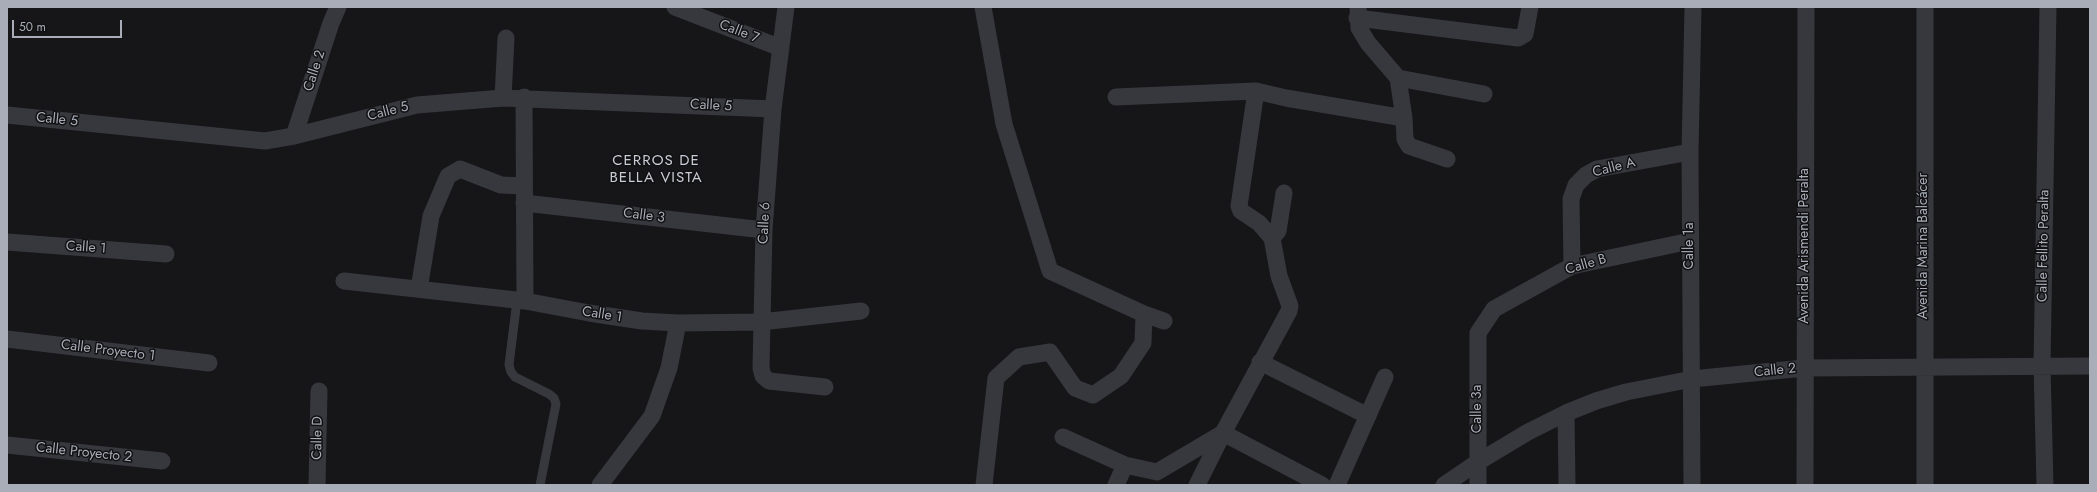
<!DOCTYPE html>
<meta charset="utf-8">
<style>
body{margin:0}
#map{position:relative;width:2097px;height:492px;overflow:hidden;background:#161618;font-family:Jost,sans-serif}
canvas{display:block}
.frame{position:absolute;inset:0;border:8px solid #a8adb8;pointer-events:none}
.scale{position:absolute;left:12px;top:20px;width:110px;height:18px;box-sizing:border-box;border:2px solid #a8adb8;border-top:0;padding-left:5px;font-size:12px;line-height:14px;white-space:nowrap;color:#a8adb8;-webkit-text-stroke:3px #111113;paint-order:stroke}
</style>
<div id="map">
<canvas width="2097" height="492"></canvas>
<div class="frame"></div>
<div class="scale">50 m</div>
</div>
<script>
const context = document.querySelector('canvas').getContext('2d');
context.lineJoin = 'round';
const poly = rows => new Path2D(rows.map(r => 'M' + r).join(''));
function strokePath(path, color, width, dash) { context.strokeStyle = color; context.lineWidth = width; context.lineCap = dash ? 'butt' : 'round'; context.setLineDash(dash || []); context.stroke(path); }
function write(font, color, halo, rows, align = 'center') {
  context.font = font + ' Jost,sans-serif'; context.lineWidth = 3; context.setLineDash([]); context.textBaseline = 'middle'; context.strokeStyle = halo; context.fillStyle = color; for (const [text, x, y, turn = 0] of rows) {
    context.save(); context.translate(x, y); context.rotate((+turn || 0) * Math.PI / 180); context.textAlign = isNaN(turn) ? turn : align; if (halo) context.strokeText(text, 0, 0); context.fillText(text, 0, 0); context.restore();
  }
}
strokePath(poly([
 [517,300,509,365,511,372,515,377,549,394,554,398,556,404,540,485]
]), '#37383d', 9);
strokePath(poly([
 [675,7,781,48],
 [786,7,773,109,764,230,761,368,763,376,769,381,825,387],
 [983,7,1004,124,1050,271,1144,314,1164,321],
 [1925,7,1925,485],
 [1357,18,1518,38,1525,34,1530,7],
 [1398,78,1484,94],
 [524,97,525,301],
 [1116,97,1256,91,1286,98,1404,118,1398,78,1368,43,1359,28,1358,7],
 [503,98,506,38],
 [7,115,265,141,294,136,417,105,503,98,773,109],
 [1404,118,1405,139,1409,146,1447,159],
 [294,136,331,23,338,7],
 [524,203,764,230],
 [1272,238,1278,231,1284,193],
 [7,242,166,254],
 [1572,266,1571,199,1576,185,1586,175,1597,169,1690,152],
 [344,281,525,301,589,313,642,321,678,323,761,322,861,311],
 [419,289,431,216,448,176,460,169,501,185,524,186],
 [7,339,209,363],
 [1260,362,1368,416],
 [1566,413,1567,485],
 [1063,437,1125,465,1157,472,1223,433,1289,311,1290,306,1279,276,1272,238,1259,223,1241,211,1239,206,1256,91],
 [7,445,162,461],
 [317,485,319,391],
 [600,485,652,416,669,368,678,323],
 [984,485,996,378,1019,357,1050,352,1075,388,1093,395,1121,376,1143,343,1144,314],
 [1116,485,1125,465],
 [1197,485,1223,433,1322,485],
 [1337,485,1385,377],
 [1444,485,1478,462,1528,432,1566,413,1596,401,1626,392,1692,379,1804,368,2090,366],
 [1478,485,1478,333,1494,309,1572,266,1690,241],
 [1692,485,1690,152,1693,7],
 [1805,485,1806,7],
 [2045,485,2042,366,2048,7]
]), '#37383d', 17);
write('14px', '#a8adb8', '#111113', [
 ["Calle 7",739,32,21],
 ["Calle 2",315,71,-72],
 ["Calle 5",711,106,3],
 ["Calle 5",388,112,-14],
 ["Calle 5",57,120,6],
 ["Calle A",1614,168,-14],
 ["Calle 3",644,216,7],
 ["Calle 6",765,223,-87],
 ["Calle 1a",1690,246,-90],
 ["Avenida Arismendi Peralta",1805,246,-90],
 ["Avenida Marina Balcácer",1924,246,-90],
 ["Calle Fellito Peralta",2044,246,-89],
 ["Calle 1",86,248,4],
 ["Calle B",1586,265,-16],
 ["Calle 1",602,315,9],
 ["Calle Proyecto 1",108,351,7],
 ["Calle 2",1775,371,-6],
 ["Calle 3a",1478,409,-90],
 ["Calle D",318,438,-89],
 ["Calle Proyecto 2",84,453,6]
]);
context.letterSpacing = '1px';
write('15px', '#c9ccd4', '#111113', [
 ["CERROS DE",656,161],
 ["BELLA VISTA",656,178]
]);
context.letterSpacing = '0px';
</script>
